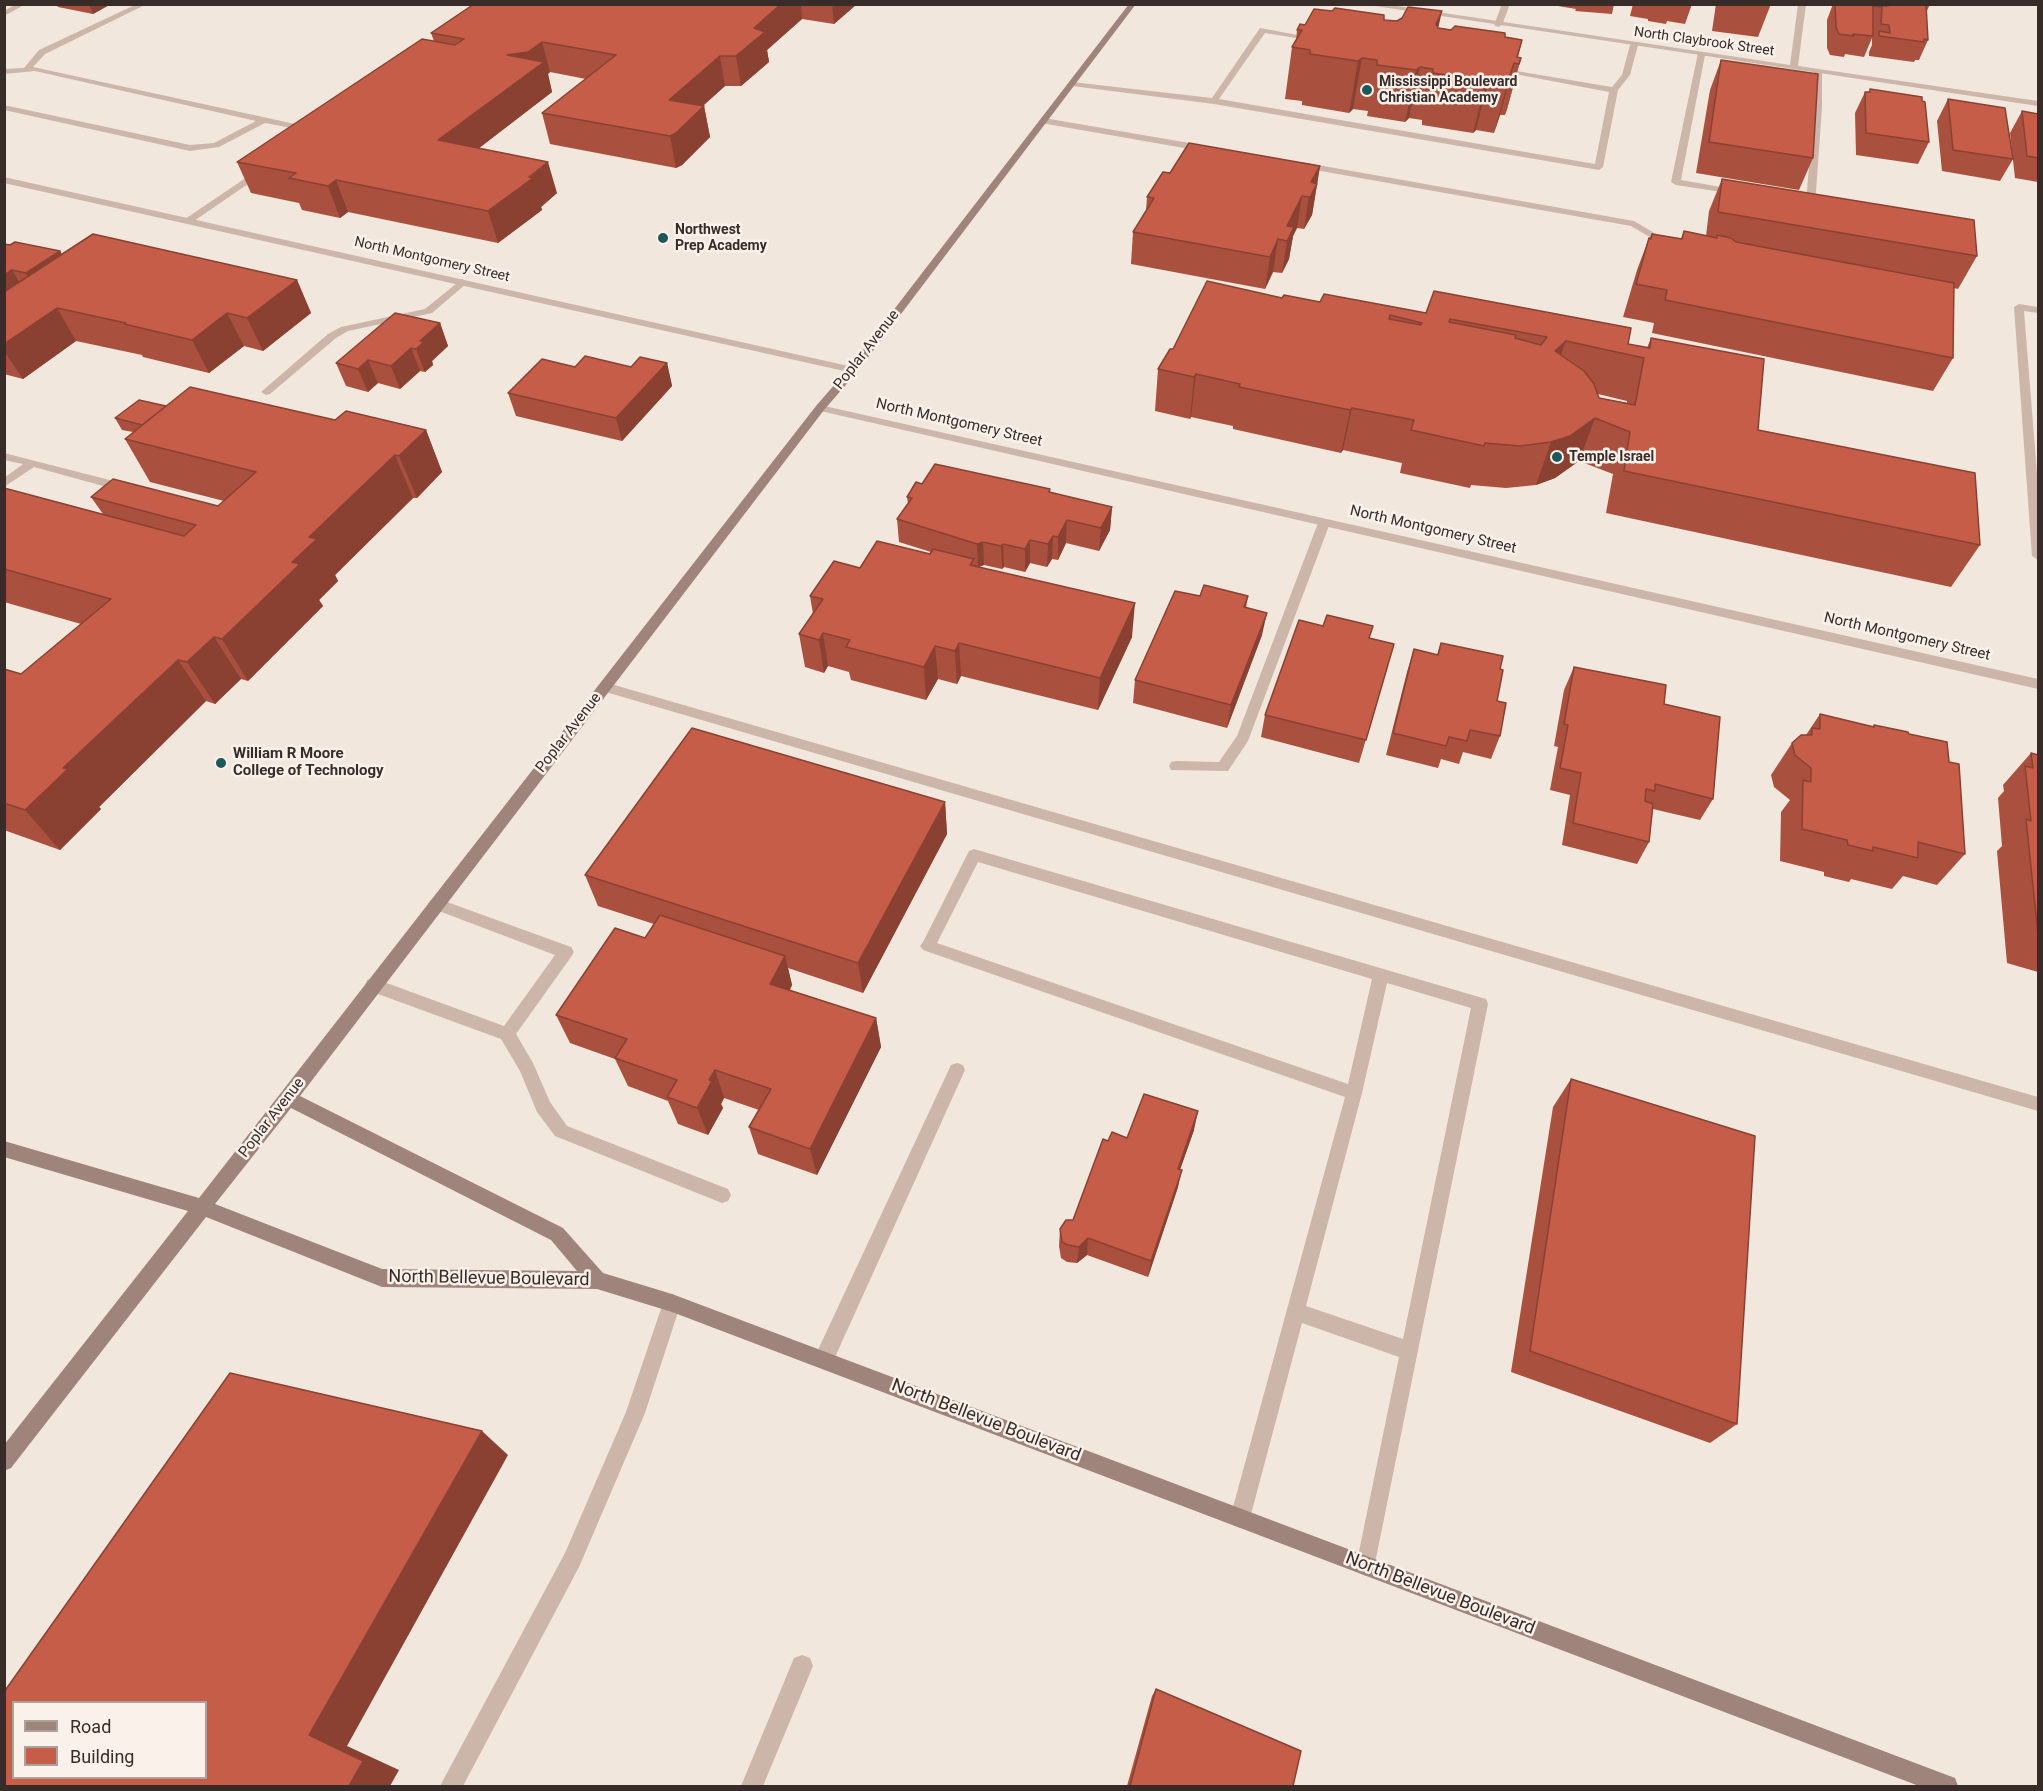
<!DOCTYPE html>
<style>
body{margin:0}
#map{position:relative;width:2043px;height:1791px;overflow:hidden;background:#f2e7dd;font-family:Roboto,sans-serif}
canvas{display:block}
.frame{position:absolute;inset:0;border:6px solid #382c29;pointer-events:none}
.legend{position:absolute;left:12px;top:1701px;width:195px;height:78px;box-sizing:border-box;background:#faf1ea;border:2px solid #aca29d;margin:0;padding:8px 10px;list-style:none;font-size:18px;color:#382c29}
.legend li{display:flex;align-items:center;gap:12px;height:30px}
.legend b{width:30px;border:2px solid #aca29d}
</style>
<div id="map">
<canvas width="2043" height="1791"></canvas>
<div class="frame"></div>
<ul class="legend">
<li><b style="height:8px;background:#9e847a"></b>Road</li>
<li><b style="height:16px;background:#c55d48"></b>Building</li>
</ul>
</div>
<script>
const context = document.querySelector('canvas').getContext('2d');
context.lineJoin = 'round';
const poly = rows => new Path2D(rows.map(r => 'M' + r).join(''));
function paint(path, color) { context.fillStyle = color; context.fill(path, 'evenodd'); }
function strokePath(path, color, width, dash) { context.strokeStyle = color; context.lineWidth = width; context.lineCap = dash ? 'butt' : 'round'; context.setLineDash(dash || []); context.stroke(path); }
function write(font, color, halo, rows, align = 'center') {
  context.font = font + ' Roboto,sans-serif'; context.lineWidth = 5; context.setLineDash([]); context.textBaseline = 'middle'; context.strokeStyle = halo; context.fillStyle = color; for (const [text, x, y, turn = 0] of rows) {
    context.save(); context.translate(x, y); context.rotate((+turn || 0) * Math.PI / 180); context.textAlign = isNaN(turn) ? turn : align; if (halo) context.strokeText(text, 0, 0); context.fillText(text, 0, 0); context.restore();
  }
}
paint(poly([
 [137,4,147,4,45,54,33,67,309,127,313,130,312,132,265,123,219,147,190,151,4,110,4,105,190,145,214,143,256,121,35,71,4,74,4,69,24,68,39,50,137,4],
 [1502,4,1510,4,1502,25,1498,27,1494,25,1502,4],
 [1260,28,1319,39,1315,41,1265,33,1219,99,1595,164,1609,92,1494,70,1498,68,1612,87,1622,75,1630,45,1634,43,1638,45,1630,75,1618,90,1603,167,1599,170,1214,104,1072,86,1068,84,1072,82,1212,98,1260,28],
 [1698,53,1705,55,1681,180,1738,190,1743,193,1741,195,1676,185,1671,182,1698,53],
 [1818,70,1822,72,1822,107,1815,206,1810,209,1798,204,1806,202,1814,107,1814,72,1818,70],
 [1044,118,1207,146,1211,149,1207,152,1041,123,1040,121,1044,118],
 [1301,162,1634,221,1673,244,1665,246,1631,226,1298,167,1298,163,1301,162],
 [259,169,267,171,191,223,185,223,185,219,259,169],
 [462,279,467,282,466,284,432,313,348,331,336,338,270,394,266,395,261,392,328,334,341,327,425,309,462,279],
 [2019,304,2038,307,2038,313,2024,311,2038,486,2038,560,2032,556,2014,307,2019,304],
 [4,453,129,485,131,488,125,492,34,467,4,487,4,478,23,464,4,460,4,453],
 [1324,519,1330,523,1248,741,1228,771,1171,770,1169,766,1171,762,1176,761,1219,762,1237,736,1318,523,1324,519],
 [604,682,2038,1097,2038,1111,599,690,597,687,604,682],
 [974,849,1486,999,1488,1004,1373,1573,1366,1576,1359,1573,1356,1566,1399,1357,1302,1323,1250,1518,1247,1525,1240,1528,1233,1525,1230,1518,1345,1097,923,950,920,946,923,942,969,851,974,849],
 [978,862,1372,979,1348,1084,937,943,978,862],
 [1387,983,1471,1008,1403,1339,1306,1306,1362,1093,1387,983],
 [436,898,571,947,574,952,571,957,516,1034,533,1063,550,1102,567,1126,728,1189,731,1195,728,1201,722,1203,555,1136,537,1112,520,1071,501,1039,367,990,365,985,367,980,373,978,504,1026,555,955,431,908,428,904,431,900,436,898],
 [957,1063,963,1065,965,1070,831,1366,824,1368,817,1366,815,1359,817,1352,951,1065,957,1063],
 [672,1294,678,1297,681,1303,645,1413,579,1567,463,1786,440,1786,565,1553,626,1412,663,1303,666,1297,672,1294],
 [802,1655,810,1658,813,1666,763,1786,741,1786,794,1658,802,1655]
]), '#cbb6a9');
paint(poly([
 [16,4,26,4,4,16,4,11,16,4],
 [1362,4,1384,4,1790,65,1798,4,1806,4,1798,66,2038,101,2038,106,1362,4],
 [4,177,853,367,858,370,853,373,4,183,4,177],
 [820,405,2038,679,2038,689,816,410,816,406,820,405]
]), '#cbb6a9');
paint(poly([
 [1129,4,1136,4,857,372,824,410,300,1096,563,1228,603,1273,672,1294,1947,1775,1955,1778,1958,1786,1919,1786,672,1312,597,1289,382,1287,206,1217,11,1468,4,1471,4,1445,188,1211,4,1157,4,1141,199,1198,816,406,849,368,1129,4],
 [291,1108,551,1240,577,1271,382,1269,215,1204,291,1108]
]), '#9e847a');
paint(poly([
 [56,4,111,4,93,14,58,7],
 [474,4,857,4,834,24,802,19,767,50,769,62,741,86,725,86,703,106,704,106,710,137,682,165,676,168,550,144,542,113,586,79,550,72,548,74,552,92,479,148,557,193,541,207,542,210,498,243,348,212,340,218,302,210,299,203,251,193,237,162,434,41,431,33],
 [1558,4,1614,4,1612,14,1575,11,1576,9,1558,6],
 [1633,4,1692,4,1685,24,1667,21,1666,24,1648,21,1648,19,1630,16],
 [1716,4,1771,4,1758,37,1712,31],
 [1833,4,1930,4,1926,13,1928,40,1919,60,1915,60,1914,62,1869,56,1869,52,1872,45,1872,38,1864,57,1845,54,1844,57,1830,55,1827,48,1827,20],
 [1384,20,1522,40,1518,57,1521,58,1507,109,1505,115,1500,115,1494,133,1476,130,1473,133,1422,125,1422,120,1409,118,1405,122,1367,116,1368,111,1353,109,1349,113,1302,105,1302,101,1285,99,1292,47,1296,42,1297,30,1305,25],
 [1721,60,1813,158,1799,190,1696,173,1710,90],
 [1870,89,1929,142,1918,164,1856,155,1855,113,1865,92,1869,92],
 [1948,99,2013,159,2000,181,1942,171,1937,121],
 [2022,111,2038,114,2038,182,2015,178,2010,133],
 [1320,166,1312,215,1304,229,1297,228,1293,236,1289,259,1282,273,1273,272,1265,289,1131,264,1133,232,1146,211,1147,197,1170,173],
 [1722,179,1977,256,1958,289,1954,288,1953,358,1933,391,1652,333,1654,323,1623,317,1637,270,1649,238,1650,238,1652,234,1681,239,1684,231,1706,236,1709,211],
 [4,244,60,251,62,255,297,280,311,313,263,351,244,346,209,373,143,357,142,355,76,341,23,379,4,374],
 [1282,298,1426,313,1647,348,1651,338,1758,430,1980,545,1951,587,1606,513,1613,474,1579,461,1555,478,1536,485,1506,488,1471,485,1470,488,1400,473,1402,463,1343,450,1341,453,1233,429,1233,426,1191,417,1190,419,1155,411,1158,369,1173,349],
 [1598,394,1627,401,1627,403,1599,398],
 [440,323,448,346,432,361,433,365,425,372,420,371,400,389,378,383,368,392,346,386,336,363],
 [667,363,672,386,622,441,516,416,508,393,575,367,631,367],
 [166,406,335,420,426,430,442,472,417,498,413,498,335,575,338,581,319,600,323,606,248,681,241,679,215,704,206,701,99,807,101,809,60,850,4,830,4,669,21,674,81,624,4,602,4,488,103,514,91,497,218,506,224,501,150,482,125,439,133,432,122,430,115,418],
 [922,484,1050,492,1112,507,1110,530,1099,551,1066,543,1058,560,1052,559,1047,567,1030,563,1025,572,1004,567,1002,569,984,565,979,567,1132,637,1098,710,961,676,957,684,938,679,926,700,851,680,849,672,828,666,824,673,805,667,799,634,813,614,810,596,860,568,930,554,931,552,899,542,897,519,908,504,907,497],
 [1200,596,1248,596,1246,608,1262,635,1227,728,1133,703,1135,680],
 [1369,638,1394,644,1359,763,1261,737,1265,715],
 [1441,643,1500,669,1497,701,1500,736,1491,759,1463,752,1459,764,1441,759,1438,768,1386,755,1407,672,1414,649,1437,655],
 [1574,667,1664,704,1713,799,1700,820,1653,809,1649,842,1637,864,1562,845,1570,795,1550,790,1558,747,1554,746,1564,690],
 [1820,714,1872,727,1874,725,1909,734,1949,762,1965,854,1937,885,1903,876,1892,889,1851,879,1849,882,1824,876,1824,872,1780,861,1781,812,1790,800,1774,787,1771,775,1792,743,1806,735],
 [2031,753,2038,755,2038,972,2007,963,1997,851,2002,846,1998,798,2004,791,2003,785],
 [945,802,947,834,863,993,788,968,792,985,790,990,876,1018,881,1047,817,1175,758,1154,749,1127,759,1110,724,1098,721,1104,723,1108,708,1135,678,1124,668,1101,628,1086,615,1059,570,1043,556,1015,645,938,654,924,598,906,585,875],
 [1571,1079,1737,1424,1710,1443,1511,1372,1553,1107],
 [1194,1130,1180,1169,1178,1187,1148,1277,1087,1255,1077,1263,1067,1262,1061,1258,1059,1246,1060,1229,1073,1220,1127,1138],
 [1156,1689,1293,1786,1127,1786,1152,1696]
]), '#a9503e');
paint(poly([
 [89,4,111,4,93,14],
 [781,4,801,4,802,19,767,50,769,62,741,86,736,56,754,28],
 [832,4,857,4,834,24],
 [1442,11,1431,61,1436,24],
 [542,42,550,72,548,74,552,92,448,172,438,140,507,55],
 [720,56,725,86,674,131,669,100],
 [1362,58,1353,109,1349,113,1358,61],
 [1521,58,1507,109,1505,115,1519,64],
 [1514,63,1500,115,1494,133,1508,81],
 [1420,67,1409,118,1405,122,1416,70],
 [1489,78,1476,130,1473,133,1486,81],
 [704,106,710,137,682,165,676,168,670,136],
 [548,162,557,193,541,207,542,210,498,243,488,211],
 [1320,166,1312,215,1304,229,1311,182],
 [336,180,348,212,340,218,328,186],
 [1302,196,1297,228,1293,236,1289,259,1282,273,1287,241,1287,226],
 [1278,239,1273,272,1265,289,1270,257],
 [60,251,73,274,40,296,26,273],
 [12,270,26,293,4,307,4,275],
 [297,280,311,313,263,351,247,318],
 [57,308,76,341,23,379,4,351,4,344],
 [227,313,244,346,209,373,192,340],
 [440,323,448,346,432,361,433,365,425,372,416,349,420,341],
 [1566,341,1551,383,1555,351],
 [411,348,420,371,400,389,391,366],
 [368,360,378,383,368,392,358,369],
 [667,363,672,386,622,441,616,418],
 [1196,374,1191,417,1190,419,1194,377],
 [1352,408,1343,450,1341,453,1350,410],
 [1595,418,1579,461,1555,478,1536,485,1551,442],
 [426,430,442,472,417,498,399,456],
 [395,455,413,498,335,575,338,581,319,600,323,606,248,681,222,639,292,562,309,537],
 [1112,507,1110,530,1099,551,1101,528],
 [1067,520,1066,543,1058,560,1058,537],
 [1053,536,1052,559,1047,567,1048,544],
 [1030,540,1030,563,1025,572,1025,549],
 [983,542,984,565,978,567,977,544],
 [1003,544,1004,567,1002,569,1001,546],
 [1135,603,1132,637,1098,710,1100,678],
 [1267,613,1262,635,1227,728,1231,705],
 [823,633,828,666,824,673,819,640],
 [214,637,241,679,215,704,187,662],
 [959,643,961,676,957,684,955,651],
 [935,646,938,679,926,700,924,667],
 [178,660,206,701,99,807,101,809,60,850,25,810,63,768],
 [945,802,947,834,863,993,858,963],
 [785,956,792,985,777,1013,770,984],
 [876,1018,881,1047,817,1175,810,1149],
 [715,1070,724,1098,721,1104,723,1108,708,1135,697,1108,709,1080],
 [1198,1111,1194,1130,1174,1187,1178,1169],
 [1182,1170,1178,1187,1148,1277,1151,1261],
 [1088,1238,1087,1255,1077,1263,1079,1247],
 [482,1431,508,1455,347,1746,399,1770,390,1786,349,1786,309,1735]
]), '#8a4132');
const building = poly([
 [474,4,781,4,754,28,765,32,736,56,720,56,669,100,704,106,676,133,670,136,542,113,616,55,542,42,528,52,507,55,544,62,438,140,548,162,529,177,533,178,488,211,336,180,328,186,289,178,296,173,237,162,422,39,455,45,464,39,431,33,474,4],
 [1835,4,1881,4,1881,7,1873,6,1873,36,1853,34,1854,36,1839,34,1836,27,1835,4],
 [1888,4,1926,4,1928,40,1924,39,1924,42,1879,36,1879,31,1890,33,1889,25,1881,24,1882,6,1888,6,1888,4],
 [1408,7,1442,11,1436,24,1438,28,1451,30,1455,26,1505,33,1505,37,1522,40,1517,57,1521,58,1519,64,1514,63,1508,81,1489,78,1486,81,1433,73,1433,69,1420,67,1416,70,1377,65,1377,60,1362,58,1358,61,1310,54,1310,50,1292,47,1302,30,1297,30,1300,24,1305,25,1314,9,1332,11,1335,8,1384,15,1384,20,1397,21,1402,18,1408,7],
 [1721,60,1818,74,1813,158,1709,142,1721,60],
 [1870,89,1922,97,1922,101,1925,102,1929,142,1866,133,1865,92,1870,92,1870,89],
 [1948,99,2005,108,2013,159,1953,150,1948,99],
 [2022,111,2038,114,2038,158,2027,156,2022,111],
 [1189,143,1320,166,1311,182,1317,184,1310,197,1302,196,1287,226,1294,227,1287,241,1278,239,1270,257,1133,232,1154,198,1147,197,1163,172,1170,173,1189,143],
 [1722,179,1974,220,1977,256,1718,212,1722,179],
 [1684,231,1717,238,1717,235,1731,238,1736,242,1954,283,1953,358,1665,300,1667,290,1636,284,1649,238,1651,239,1652,234,1682,239,1684,231],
 [93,234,297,280,247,318,227,313,192,340,124,324,126,323,57,308,4,344,4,292,93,234],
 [15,242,60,251,26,273,12,270,4,275,4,244,10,245,15,242],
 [1207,281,1282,298,1284,295,1320,302,1324,294,1426,313,1434,291,1631,328,1628,344,1650,348,1651,338,1764,359,1758,430,1975,473,1980,545,1624,471,1630,432,1595,418,1570,436,1551,442,1520,446,1485,443,1484,446,1411,430,1414,420,1352,408,1350,410,1239,387,1240,384,1196,374,1194,377,1158,369,1170,349,1173,349,1207,281],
 [1390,315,1422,323,1421,325,1389,319,1390,315],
 [1450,319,1547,337,1541,345,1515,338,1516,335,1449,322,1450,319],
 [1566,341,1644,358,1635,405,1599,398,1594,384,1584,371,1555,351,1566,341],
 [395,313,440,323,420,341,424,342,416,349,411,348,391,366,368,360,358,369,336,363,395,313],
 [585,356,631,367,640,357,667,363,616,418,508,393,542,359,575,367,585,356],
 [190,387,335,420,346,411,426,430,399,456,395,455,309,537,317,539,292,562,300,564,222,639,214,637,187,662,178,660,63,768,68,769,25,810,4,803,4,669,21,674,111,599,4,569,4,488,184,536,196,525,91,497,113,479,218,506,256,472,125,439,190,387],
 [139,400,166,406,142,425,115,418,139,400],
 [935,464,1050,489,1049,492,1112,507,1101,528,1067,520,1058,537,1053,536,1048,544,1030,540,1025,549,1003,544,1001,546,983,542,977,544,897,519,912,498,907,497,916,482,922,484,935,464],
 [877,541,930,554,933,549,974,559,970,565,1135,603,1100,678,959,643,955,651,935,646,924,667,846,647,850,640,823,633,819,640,799,634,823,599,810,596,834,561,860,568,877,541],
 [1204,585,1248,596,1244,607,1267,613,1231,705,1135,680,1175,591,1200,596,1204,585],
 [1327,615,1373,626,1369,638,1394,644,1366,740,1265,715,1299,620,1323,626,1327,615],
 [1441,643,1503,656,1500,669,1503,670,1497,701,1506,703,1500,736,1470,730,1467,741,1449,737,1446,746,1393,733,1414,649,1438,655,1441,643],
 [1574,667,1666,685,1664,704,1720,717,1713,799,1655,784,1655,791,1646,789,1645,801,1653,804,1649,842,1573,823,1581,773,1560,768,1568,725,1564,724,1574,667],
 [1820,714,1874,727,1874,725,1908,732,1909,734,1947,742,1949,762,1959,764,1965,854,1918,842,1918,858,1873,847,1873,851,1848,845,1847,840,1802,829,1803,780,1811,782,1811,768,1795,755,1792,743,1801,735,1812,735,1812,728,1820,729,1820,714],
 [692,728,945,802,858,963,585,875,692,728],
 [2031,753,2038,755,2038,934,2026,819,2031,821,2025,766,2033,768,2031,753],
 [660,915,785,956,770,984,876,1018,810,1149,749,1127,771,1089,715,1070,709,1080,712,1081,697,1108,667,1097,677,1080,615,1058,627,1039,556,1015,615,928,645,938,660,915],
 [1571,1079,1755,1136,1737,1424,1530,1351,1571,1079],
 [1144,1094,1198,1111,1178,1169,1182,1170,1151,1261,1088,1238,1079,1247,1068,1245,1062,1242,1060,1229,1066,1220,1073,1220,1103,1139,1108,1141,1112,1132,1127,1138,1144,1094],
 [230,1373,482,1431,309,1735,363,1761,349,1786,4,1786,4,1692,230,1373],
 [14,1702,206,1702,206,1778,14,1778,14,1702],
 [1156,1689,1301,1751,1293,1786,1130,1786,1156,1689]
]);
paint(building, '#c55d48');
strokePath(building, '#8a4132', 1.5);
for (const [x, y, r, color] of [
 [1367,90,6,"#1e5959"],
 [663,238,6,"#1e5959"],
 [1557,457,6,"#1e5959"],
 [221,763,6,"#1e5959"]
]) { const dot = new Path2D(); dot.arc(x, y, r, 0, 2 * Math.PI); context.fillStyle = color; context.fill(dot); strokePath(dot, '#faf1ea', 2); }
write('14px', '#382c29', '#faf1ea', [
 ["North Claybrook Street",1704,42,8],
 ["North Montgomery Street",432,260,13]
]);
write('bold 14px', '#382c29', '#faf1ea', [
 ["Mississippi Boulevard",1379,82],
 ["Christian Academy",1379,98],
 ["Northwest",675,230],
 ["Prep Academy",675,246],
 ["Temple Israel",1569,457]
], 'left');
write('15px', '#382c29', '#faf1ea', [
 ["Poplar Avenue",867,350,-52],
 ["North Montgomery Street",959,423,13],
 ["North Montgomery Street",1433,530,13],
 ["North Montgomery Street",1907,637,13],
 ["Poplar Avenue",569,733,-52],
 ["Poplar Avenue",272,1118,-52]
]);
write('bold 15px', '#382c29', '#faf1ea', [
 ["William R Moore",233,754],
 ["College of Technology",233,771]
], 'left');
write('18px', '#382c29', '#faf1ea', [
 ["North Bellevue Boulevard",489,1279,1],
 ["North Bellevue Boulevard",986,1421,21],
 ["North Bellevue Boulevard",1440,1594,21]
]);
</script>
